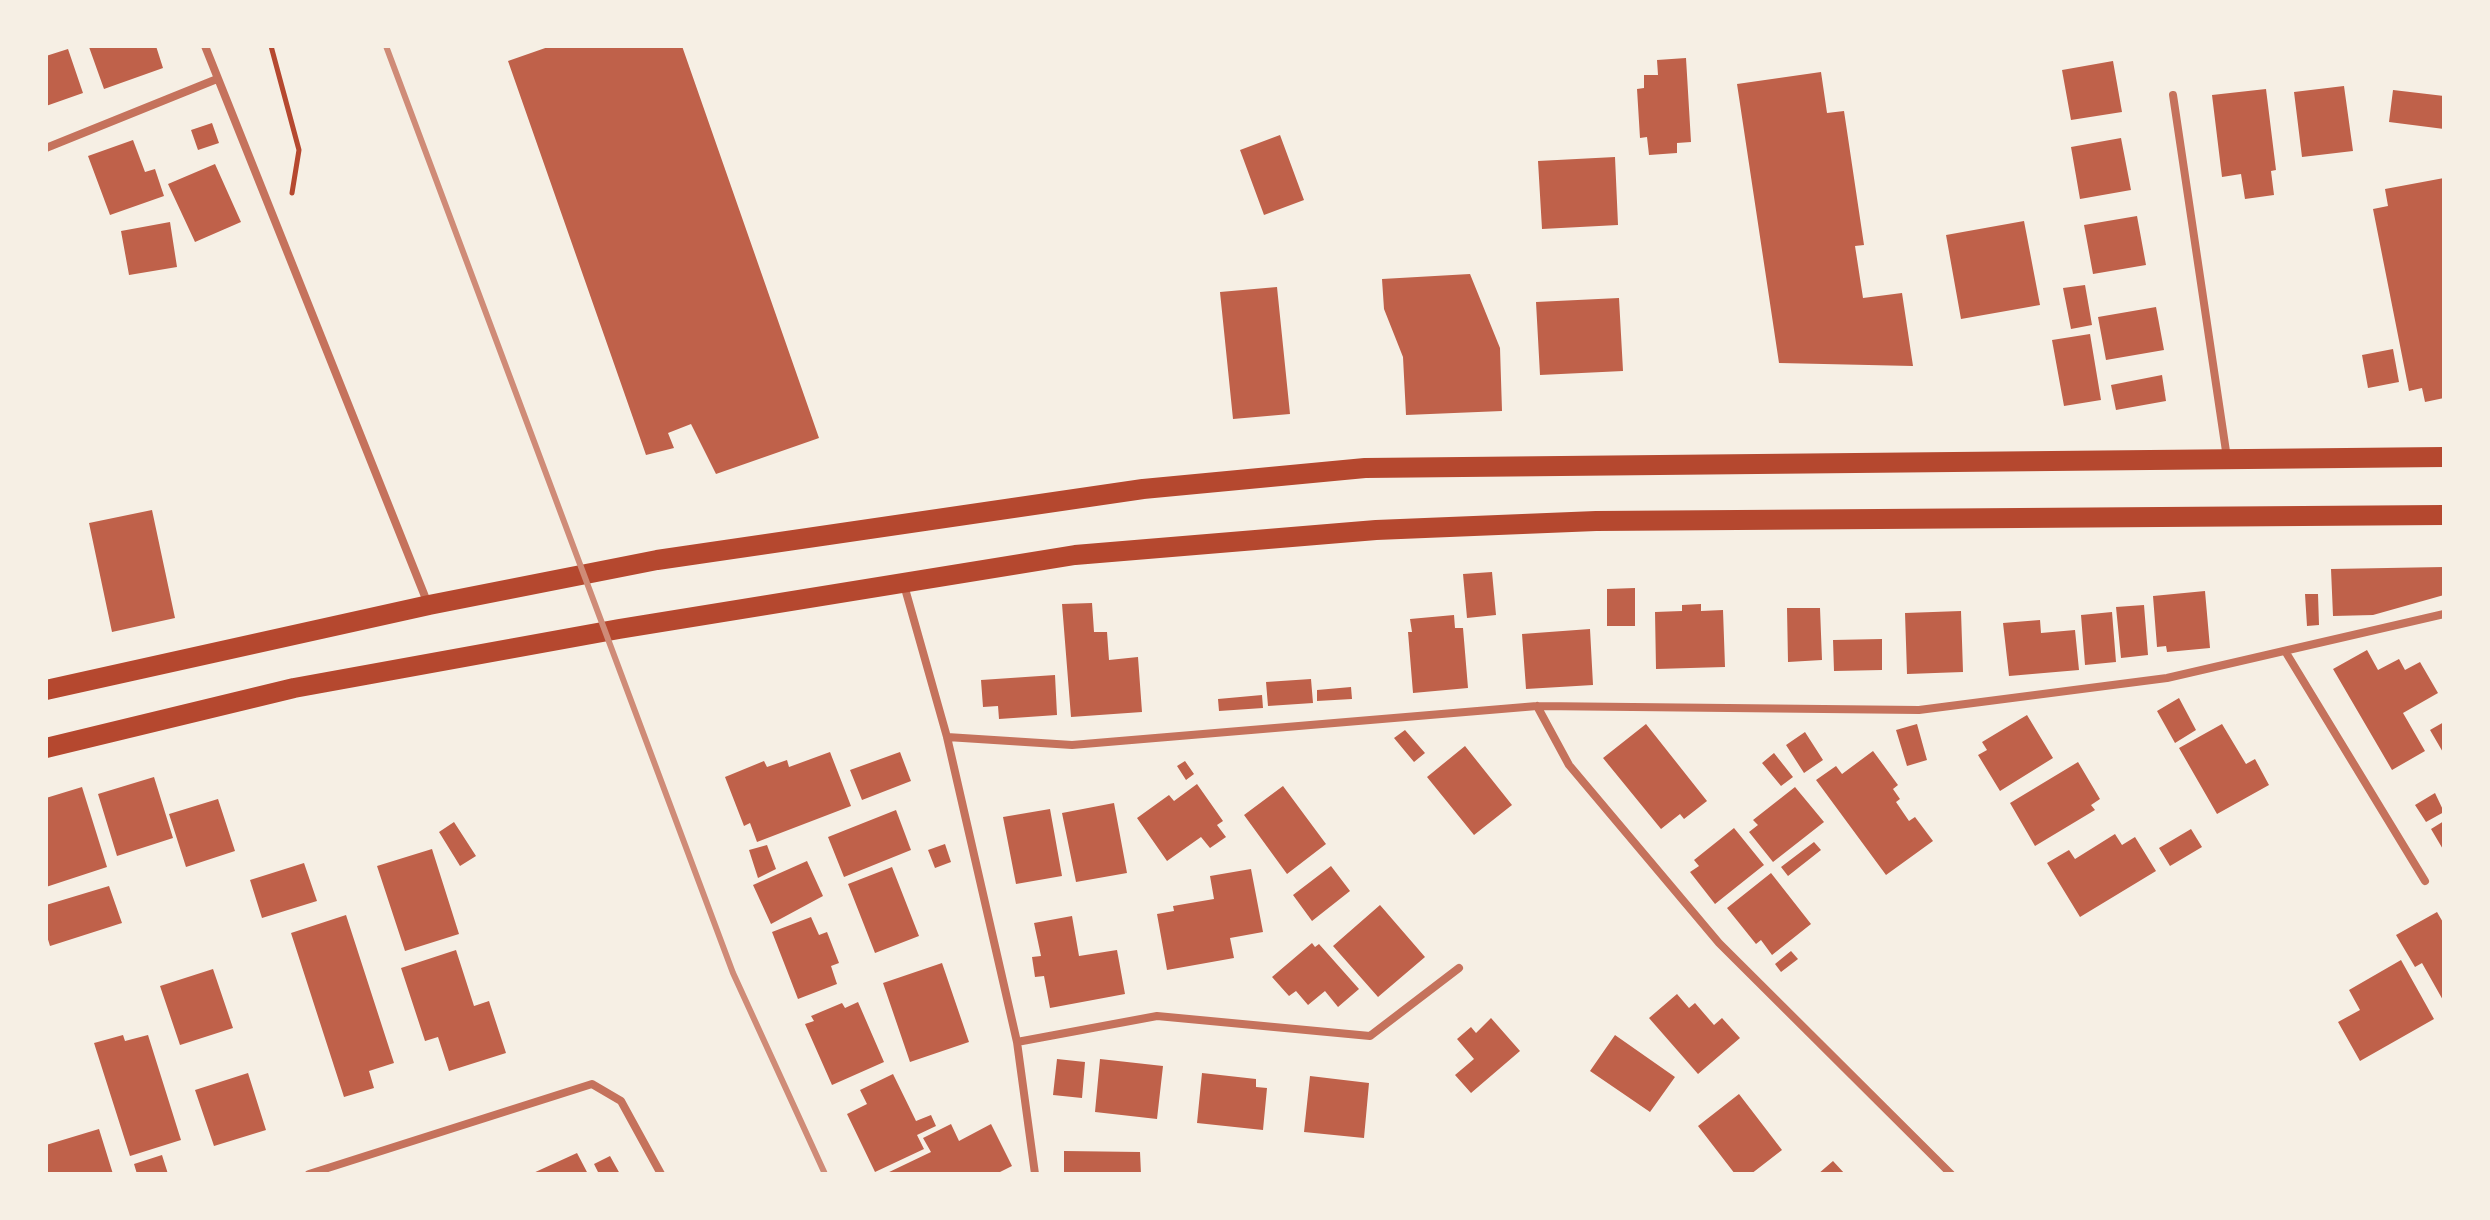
<!DOCTYPE html>
<style>
body{margin:0}
#map{position:relative;width:2490px;height:1220px;overflow:hidden;background:#f6efe4;font-family:"Libre Baskerville",serif}
canvas{display:block}
.frame{position:absolute;inset:0;border:48px solid #f6efe4;pointer-events:none}
</style>
<div id="map">
<canvas width="2490" height="1220"></canvas>
<div class="frame"></div>
</div>
<script>
const context = document.querySelector('canvas').getContext('2d');
context.lineJoin = 'round';
function paint(path, color) { context.fillStyle = color; context.fill(path, 'evenodd'); }
const poly = rows => new Path2D(rows.map(r => 'M' + r).join(''));
function strokePath(path, color, width, dash) { context.strokeStyle = color; context.lineWidth = width; context.lineCap = dash ? 'butt' : 'round'; context.setLineDash(dash || []); context.stroke(path); }
paint(poly([
 [156,46,163,68,104,89,89,47],
 [551,46,682,46,819,438,716,474,691,424,668,433,674,448,646,455,508,61],
 [68,49,83,93,46,106,46,56],
 [1686,58,1691,142,1677,143,1677,153,1649,155,1647,137,1640,138,1637,89,1644,88,1644,75,1658,75,1657,60],
 [2113,61,2122,112,2071,120,2062,70],
 [1821,72,1827,113,1844,111,1864,245,1855,246,1863,298,1902,293,1913,366,1779,363,1737,84],
 [2344,86,2353,151,2302,157,2294,92],
 [2266,89,2276,170,2271,171,2274,195,2245,199,2241,174,2222,177,2212,95],
 [2393,90,2444,96,2444,129,2389,122],
 [212,123,219,143,198,150,191,130],
 [1280,135,1304,200,1264,215,1240,150],
 [2121,138,2131,190,2080,199,2071,147],
 [133,140,145,172,155,169,164,196,110,215,88,156],
 [1615,157,1618,225,1542,229,1538,161],
 [215,164,241,222,195,242,168,184],
 [2444,178,2444,398,2425,402,2422,388,2409,391,2373,209,2388,206,2385,189],
 [2137,216,2146,265,2093,274,2084,225],
 [2024,221,2040,305,1961,319,1946,235],
 [170,222,177,267,129,275,121,231],
 [1470,274,1500,348,1502,411,1406,415,1403,357,1384,309,1382,279],
 [2085,285,2092,325,2071,329,2063,288],
 [1277,287,1290,414,1233,419,1220,292],
 [1619,298,1623,371,1540,375,1536,302],
 [2156,307,2164,350,2106,360,2098,317],
 [2090,334,2101,400,2064,406,2052,340],
 [2393,349,2399,382,2368,388,2362,355],
 [2162,375,2166,401,2116,410,2111,385],
 [152,510,175,618,112,632,89,523],
 [2444,567,2444,595,2373,615,2333,616,2331,569],
 [1492,572,1496,615,1467,618,1463,574],
 [1635,588,1635,626,1607,626,1607,589],
 [2205,591,2210,648,2167,652,2166,646,2157,647,2153,596],
 [2305,594,2318,594,2319,625,2307,626],
 [1092,603,1094,632,1107,632,1109,660,1138,657,1142,712,1071,717,1062,604],
 [1701,604,1701,611,1723,610,1725,667,1656,669,1655,612,1682,611,1682,605],
 [2144,605,2148,655,2121,658,2116,607],
 [1787,608,1820,608,1822,660,1788,662],
 [1961,611,1963,672,1907,674,1905,613],
 [2112,612,2116,662,2085,665,2081,615],
 [1454,615,1455,628,1463,628,1468,688,1413,693,1408,632,1412,632,1410,619],
 [2040,620,2041,633,2075,630,2079,670,2009,676,2003,623],
 [1590,629,1593,685,1526,689,1522,634],
 [1882,639,1882,670,1834,671,1833,640],
 [2367,650,2378,670,2399,659,2405,670,2420,662,2438,693,2403,713,2425,751,2392,770,2333,669],
 [1055,675,1057,715,999,719,998,706,983,707,981,680],
 [1311,679,1313,703,1268,706,1266,682],
 [1351,687,1352,699,1317,701,1317,690],
 [1262,695,1263,708,1219,711,1218,699],
 [2179,698,2196,730,2175,743,2157,711],
 [2027,715,2053,758,2000,791,1978,755,1987,750,1982,742],
 [2444,722,2444,754,2430,730],
 [1646,724,1707,801,1684,819,1680,814,1661,829,1603,758],
 [1917,724,1927,760,1907,766,1896,730],
 [2222,724,2246,764,2255,759,2269,785,2217,814,2179,748],
 [1405,730,1425,753,1414,762,1394,738],
 [1805,732,1823,760,1804,773,1786,745],
 [1465,746,1512,805,1474,835,1427,777],
 [1873,751,1898,785,1893,789,1900,799,1896,802,1909,821,1915,817,1933,841,1886,875,1816,780,1836,766,1842,774],
 [830,752,851,806,757,842,750,823,744,826,725,777,764,761,767,767,787,760,789,767],
 [900,752,911,781,862,800,850,770],
 [1774,753,1793,777,1781,786,1762,763],
 [1185,761,1194,774,1186,780,1177,766],
 [2078,762,2100,799,2091,805,2095,810,2035,846,2010,803],
 [154,777,173,838,117,856,98,794],
 [1197,784,1223,821,1217,825,1226,837,1210,848,1201,837,1167,861,1137,818,1169,795,1174,801],
 [1283,786,1326,844,1287,874,1244,815],
 [82,787,107,867,46,887,46,798],
 [1795,787,1824,822,1773,862,1749,832,1758,825,1753,820],
 [2435,793,2444,812,2426,822,2415,805],
 [218,799,235,851,186,867,169,814],
 [1114,803,1127,873,1076,882,1062,813],
 [1050,809,1062,876,1016,884,1003,817],
 [896,810,911,850,844,877,828,837],
 [2444,821,2444,851,2431,829],
 [454,822,476,856,460,866,439,832],
 [1734,828,1764,865,1715,904,1690,872,1699,866,1694,860],
 [2191,829,2202,847,2170,866,2159,848],
 [2115,834,2122,845,2135,837,2156,871,2080,917,2047,863,2069,850,2075,859],
 [1814,842,1821,850,1788,876,1781,867],
 [945,844,951,862,935,868,928,850],
 [767,845,776,869,758,878,749,850],
 [432,849,459,934,405,951,377,866],
 [807,861,823,896,771,924,753,885],
 [304,863,317,901,262,918,250,880],
 [1331,866,1350,891,1312,921,1293,895],
 [892,867,919,936,875,953,848,884],
 [1251,869,1263,932,1230,938,1234,958,1167,970,1157,914,1174,911,1173,906,1214,899,1210,876],
 [1771,873,1811,924,1772,955,1761,940,1756,944,1727,908],
 [109,886,122,923,50,946,46,933,46,905],
 [1380,905,1425,957,1378,997,1333,946],
 [2437,912,2444,924,2444,1002,2422,963,2415,967,2396,935],
 [346,915,394,1063,369,1071,374,1088,344,1097,291,933],
 [1072,916,1079,956,1117,950,1125,994,1050,1008,1044,976,1035,977,1032,957,1041,956,1034,923],
 [811,917,819,935,827,932,839,963,831,966,837,984,798,999,772,932],
 [1312,943,1315,947,1319,944,1359,989,1338,1007,1325,991,1308,1005,1296,991,1289,996,1272,977],
 [456,950,474,1006,489,1001,506,1053,449,1071,438,1037,425,1041,401,968],
 [1791,951,1798,959,1781,972,1775,964],
 [2401,960,2434,1019,2360,1061,2338,1022,2360,1010,2349,990],
 [942,963,969,1042,910,1062,883,983],
 [213,969,233,1028,180,1045,160,986],
 [1677,994,1689,1008,1695,1003,1714,1025,1722,1018,1740,1038,1698,1074,1649,1018],
 [858,1002,884,1062,832,1085,805,1024,814,1021,811,1016,842,1003,845,1008],
 [1491,1018,1520,1051,1471,1093,1455,1075,1474,1059,1457,1039,1471,1027,1476,1033],
 [123,1035,125,1041,148,1035,181,1140,130,1156,94,1043],
 [1615,1035,1675,1077,1650,1112,1590,1071],
 [1057,1059,1085,1062,1082,1098,1053,1095],
 [1100,1059,1163,1066,1157,1119,1095,1112],
 [248,1073,266,1130,214,1146,195,1090],
 [1202,1073,1256,1079,1256,1087,1267,1088,1263,1130,1197,1123],
 [893,1074,916,1121,931,1115,936,1126,917,1135,924,1149,875,1172,847,1114,867,1104,860,1090],
 [1310,1076,1369,1083,1364,1138,1304,1132],
 [1739,1094,1782,1150,1751,1174,1735,1174,1698,1126],
 [951,1124,959,1141,991,1124,1012,1166,996,1174,885,1174,931,1152,923,1138],
 [99,1129,113,1174,46,1174,46,1145],
 [1064,1151,1140,1152,1141,1174,1064,1174],
 [577,1153,588,1174,531,1174],
 [162,1155,168,1174,137,1174,134,1164],
 [610,1156,620,1174,599,1174,594,1164],
 [1833,1161,1845,1174,1818,1174]
]), '#bf614a');
strokePath(poly([
 [271,46,299,150,292,193]
]), '#b5482f', 5);
strokePath(poly([
 [205,46,428,604],
 [2173,95,2227,458],
 [46,148,217,79],
 [904,585,947,737,1017,1042,1035,1174],
 [2285,651,2425,881],
 [1537,706,1569,765,1719,943,1951,1174],
 [947,737,1072,745,1537,706,1919,710,2167,678,2444,614],
 [1017,1042,1157,1016,1370,1036,1459,968],
 [309,1174,592,1084,621,1101,661,1174]
]), '#c5725c', 8);
strokePath(poly([
 [46,690,429,605,657,560,1143,489,1365,468,2444,457],
 [46,748,294,688,619,629,1075,555,1376,530,1596,521,2444,515]
]), '#b5482f', 20);
strokePath(poly([
 [386,46,733,973,825,1174]
]), '#cf8b77', 6);
</script>
